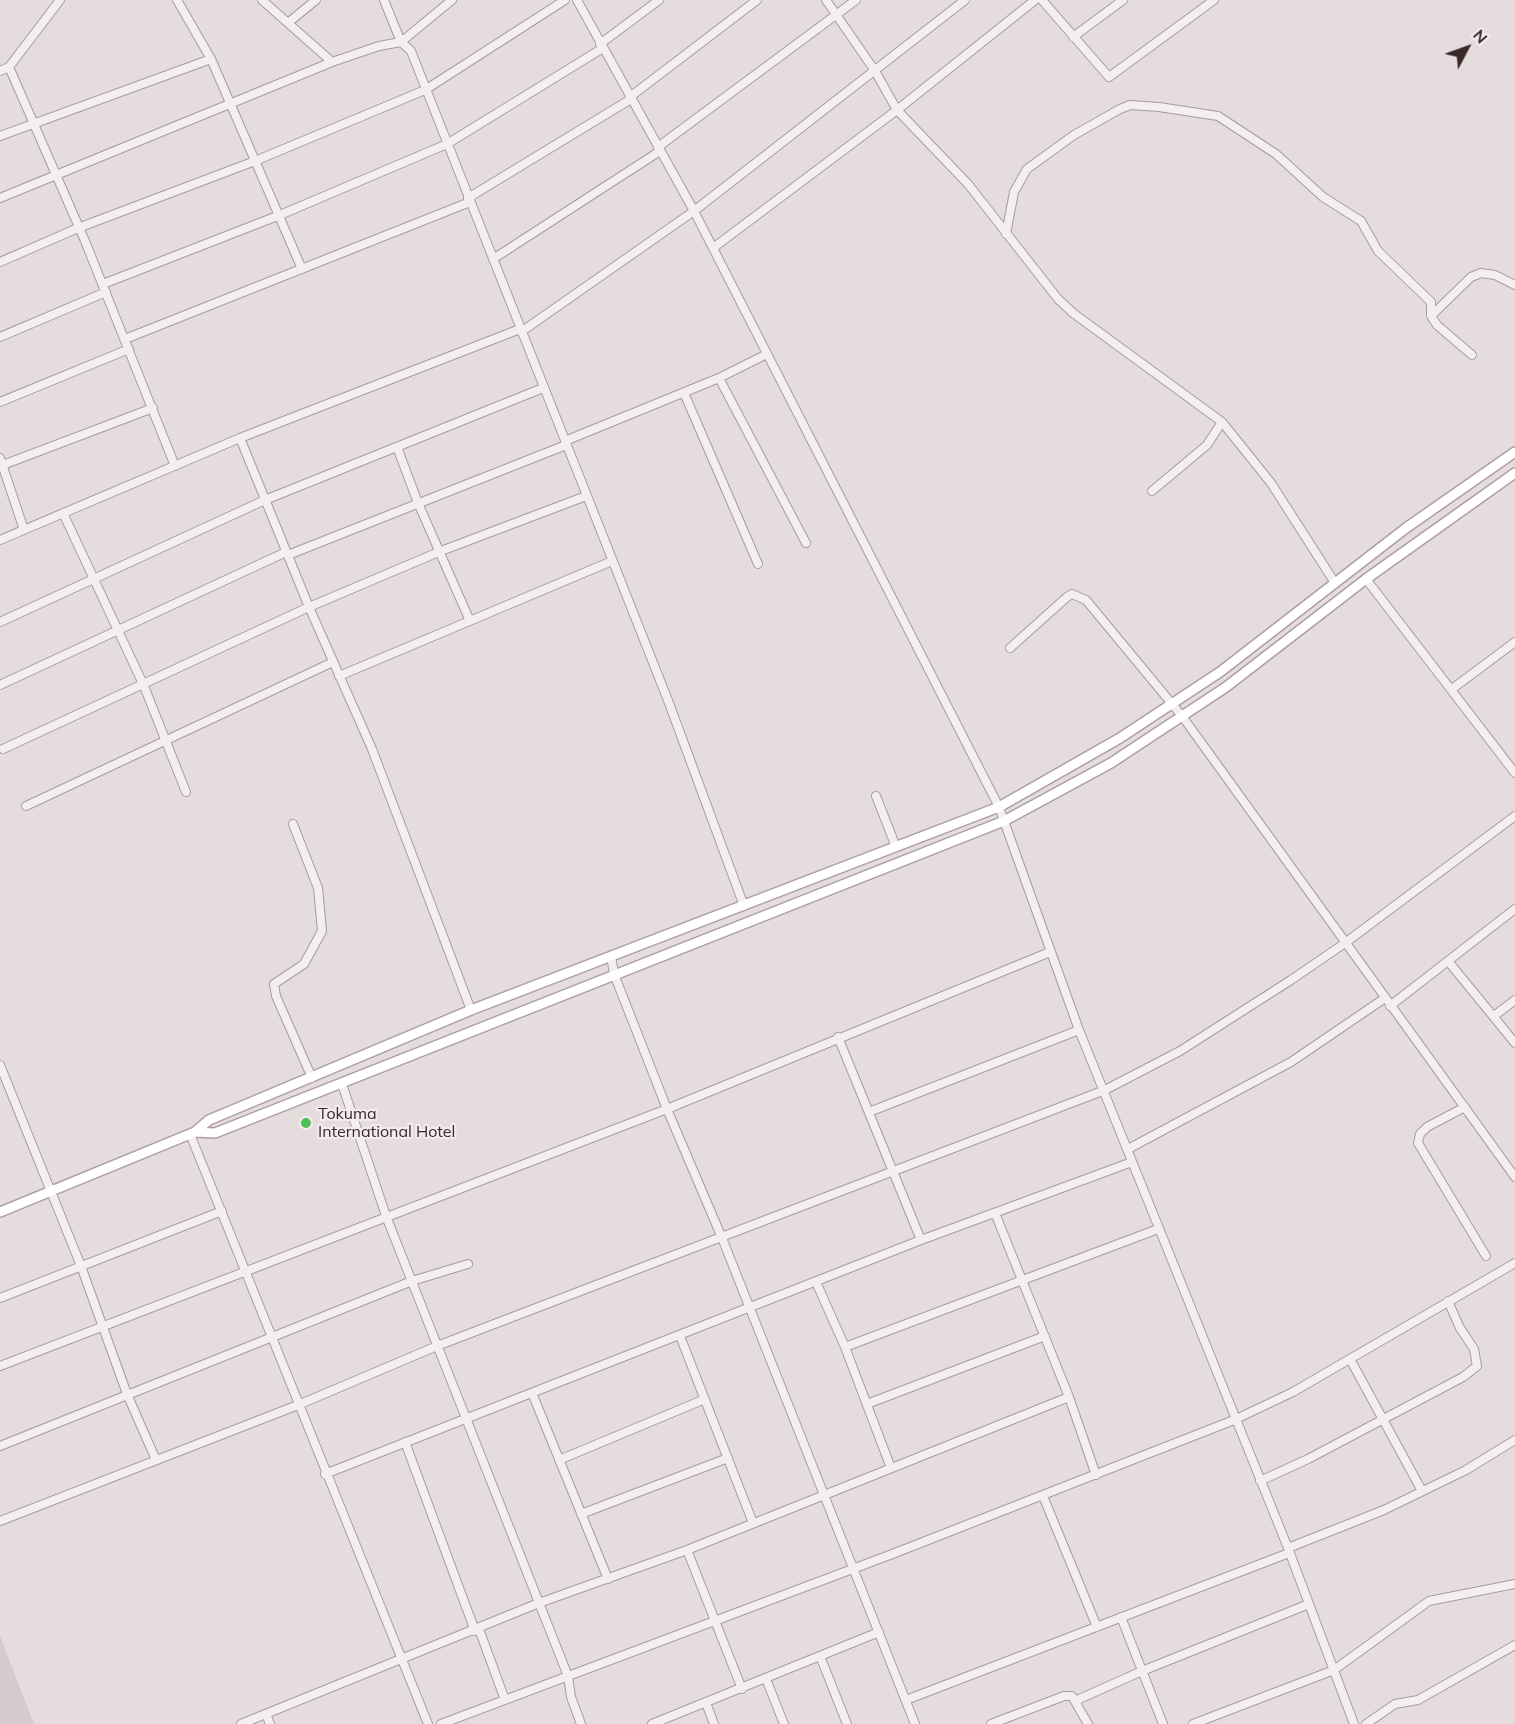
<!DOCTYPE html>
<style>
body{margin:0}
#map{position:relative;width:1515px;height:1724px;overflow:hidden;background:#e5dcde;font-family:Mulish,sans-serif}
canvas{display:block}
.north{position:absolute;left:1437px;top:18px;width:60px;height:60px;-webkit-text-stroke:4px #f3ebed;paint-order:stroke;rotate:49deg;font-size:16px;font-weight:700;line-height:24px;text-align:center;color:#39282a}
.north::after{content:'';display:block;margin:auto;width:21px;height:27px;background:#39282a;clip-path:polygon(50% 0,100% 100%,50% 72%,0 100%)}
</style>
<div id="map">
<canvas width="1515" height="1724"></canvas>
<div class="north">N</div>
</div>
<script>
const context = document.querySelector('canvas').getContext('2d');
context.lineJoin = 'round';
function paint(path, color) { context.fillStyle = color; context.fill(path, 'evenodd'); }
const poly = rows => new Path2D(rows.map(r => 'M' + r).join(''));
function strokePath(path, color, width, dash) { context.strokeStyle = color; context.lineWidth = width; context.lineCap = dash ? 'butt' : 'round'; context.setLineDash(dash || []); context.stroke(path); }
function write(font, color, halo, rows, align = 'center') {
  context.font = font + ' Mulish,sans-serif'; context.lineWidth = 4.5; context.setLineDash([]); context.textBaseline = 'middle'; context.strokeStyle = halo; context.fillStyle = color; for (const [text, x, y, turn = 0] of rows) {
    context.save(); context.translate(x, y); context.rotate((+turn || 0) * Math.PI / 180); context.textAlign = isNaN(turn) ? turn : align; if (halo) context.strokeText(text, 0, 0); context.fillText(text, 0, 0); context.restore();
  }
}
paint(poly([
 [0,1636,34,1724,0,1724]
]), '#d5cbcc');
const minor = poly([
 [177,0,211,59],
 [262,0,332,62,379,46,401,42,452,0],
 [384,0,401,42,411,51,669,703,744,906],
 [577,0,694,211,999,807,1079,1030,1288,1548,1354,1724],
 [826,0,875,71,897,110,968,184,1058,299,1073,313,1222,422,1271,483,1335,583],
 [1042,0,1109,77,1214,0],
 [289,22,316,0],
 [1073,37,1123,0],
 [600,44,659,0],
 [9,67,85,241,175,466],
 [0,71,9,67,60,0],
 [630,97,757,0],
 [0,136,211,59,302,269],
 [658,147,856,0],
 [0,198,332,62],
 [468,198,631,99],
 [1006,234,1014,192,1027,169,1074,135,1120,109,1130,105,1159,107,1218,116,1276,154,1323,197,1361,221,1378,251,1431,302,1431,316,1437,325,1472,355],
 [713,248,897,110,1035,0],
 [493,259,660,151],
 [0,262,78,228,255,161,425,90,565,0],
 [103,284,280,215,447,144,603,48],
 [1431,316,1471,277,1481,273,1495,275,1515,285],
 [521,332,694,211,965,0],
 [0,337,106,292],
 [125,339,470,202],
 [719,378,806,543],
 [684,393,758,564],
 [0,402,129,349],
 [240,438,309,607,372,749,471,1010],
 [565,441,719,378,767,354],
 [397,447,418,503,470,621],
 [0,458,24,530],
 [0,466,153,408],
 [1152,491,1207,445,1222,422],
 [63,513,144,686,186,792],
 [0,540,240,438,520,329],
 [288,555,566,445],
 [1366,579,1515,773],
 [0,622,265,500,543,388],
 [1010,648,1067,597,1072,594,1086,600,1182,716,1515,1177],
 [339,676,612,561],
 [0,685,286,552],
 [1452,689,1515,642],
 [3,749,309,607,441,551,586,496],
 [876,796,896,847],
 [26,806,333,662],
 [293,824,318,888,322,931,304,964,274,984,276,996,312,1078],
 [611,956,614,974,667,1109,722,1238,915,1724],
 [1448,961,1515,1043],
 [1390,1006,1515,909],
 [1494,1016,1515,1000],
 [838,1037,921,1240],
 [0,1065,81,1266,127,1394,156,1460],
 [342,1084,386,1216,568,1676,571,1697,581,1724],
 [1465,1107,1427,1127,1420,1134,1418,1143,1486,1256],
 [869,1112,1079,1030],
 [190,1134,428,1724],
 [1128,1149,1291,1062,1385,998],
 [995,1213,1069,1397,1096,1475],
 [816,1282,845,1347,891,1468],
 [0,1298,222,1211],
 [680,1336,753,1523],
 [845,1347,1158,1229],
 [1350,1359,1422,1491],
 [0,1366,667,1109,1050,952],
 [532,1393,608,1579],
 [867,1404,1045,1336],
 [405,1442,475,1631],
 [0,1446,412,1281,468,1264],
 [559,1460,705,1399],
 [325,1474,921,1240,1132,1162],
 [1260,1481,1308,1459,1463,1377,1477,1366,1474,1349,1460,1328,1448,1301],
 [1043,1496,1097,1627],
 [581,1514,728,1458],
 [0,1521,298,1405,437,1346,1105,1090,1180,1051,1291,980,1345,943,1515,816],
 [1288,1548,1384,1510,1466,1470,1515,1440],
 [687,1550,742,1689],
 [1121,1617,1163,1724],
 [479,1629,505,1700],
 [820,1656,847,1724],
 [766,1679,784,1724],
 [906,1700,1289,1553],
 [1077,1700,1142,1671,1309,1604],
 [706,1703,714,1724],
 [266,1714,270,1724],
 [241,1724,539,1603,687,1550,1069,1397],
 [441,1724,895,1553,1234,1420,1293,1392,1515,1263],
 [652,1724,879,1632],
 [991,1724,1064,1696,1072,1696,1088,1724],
 [1193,1724,1334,1670,1429,1601,1515,1584],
 [1366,1724,1395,1704,1418,1700,1515,1645]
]);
const major = poly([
 [195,1132,215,1133,1004,821,1111,763,1226,687,1366,579,1515,473],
 [0,1212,195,1132,209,1120,471,1010,999,807,1120,738,1220,672,1406,528,1515,452]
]);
strokePath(minor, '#a79b9d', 10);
strokePath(major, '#af9da0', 12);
strokePath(minor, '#f4eeef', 8);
strokePath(major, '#fff', 9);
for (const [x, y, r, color] of [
 [306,1123,6,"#4dbe58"]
]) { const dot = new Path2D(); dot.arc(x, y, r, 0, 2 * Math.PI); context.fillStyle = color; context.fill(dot); strokePath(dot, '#f3ebed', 2); }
write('16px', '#39282a', '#f3ebed', [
 ["Tokuma",318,1114],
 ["International Hotel",318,1132]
], 'left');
</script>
